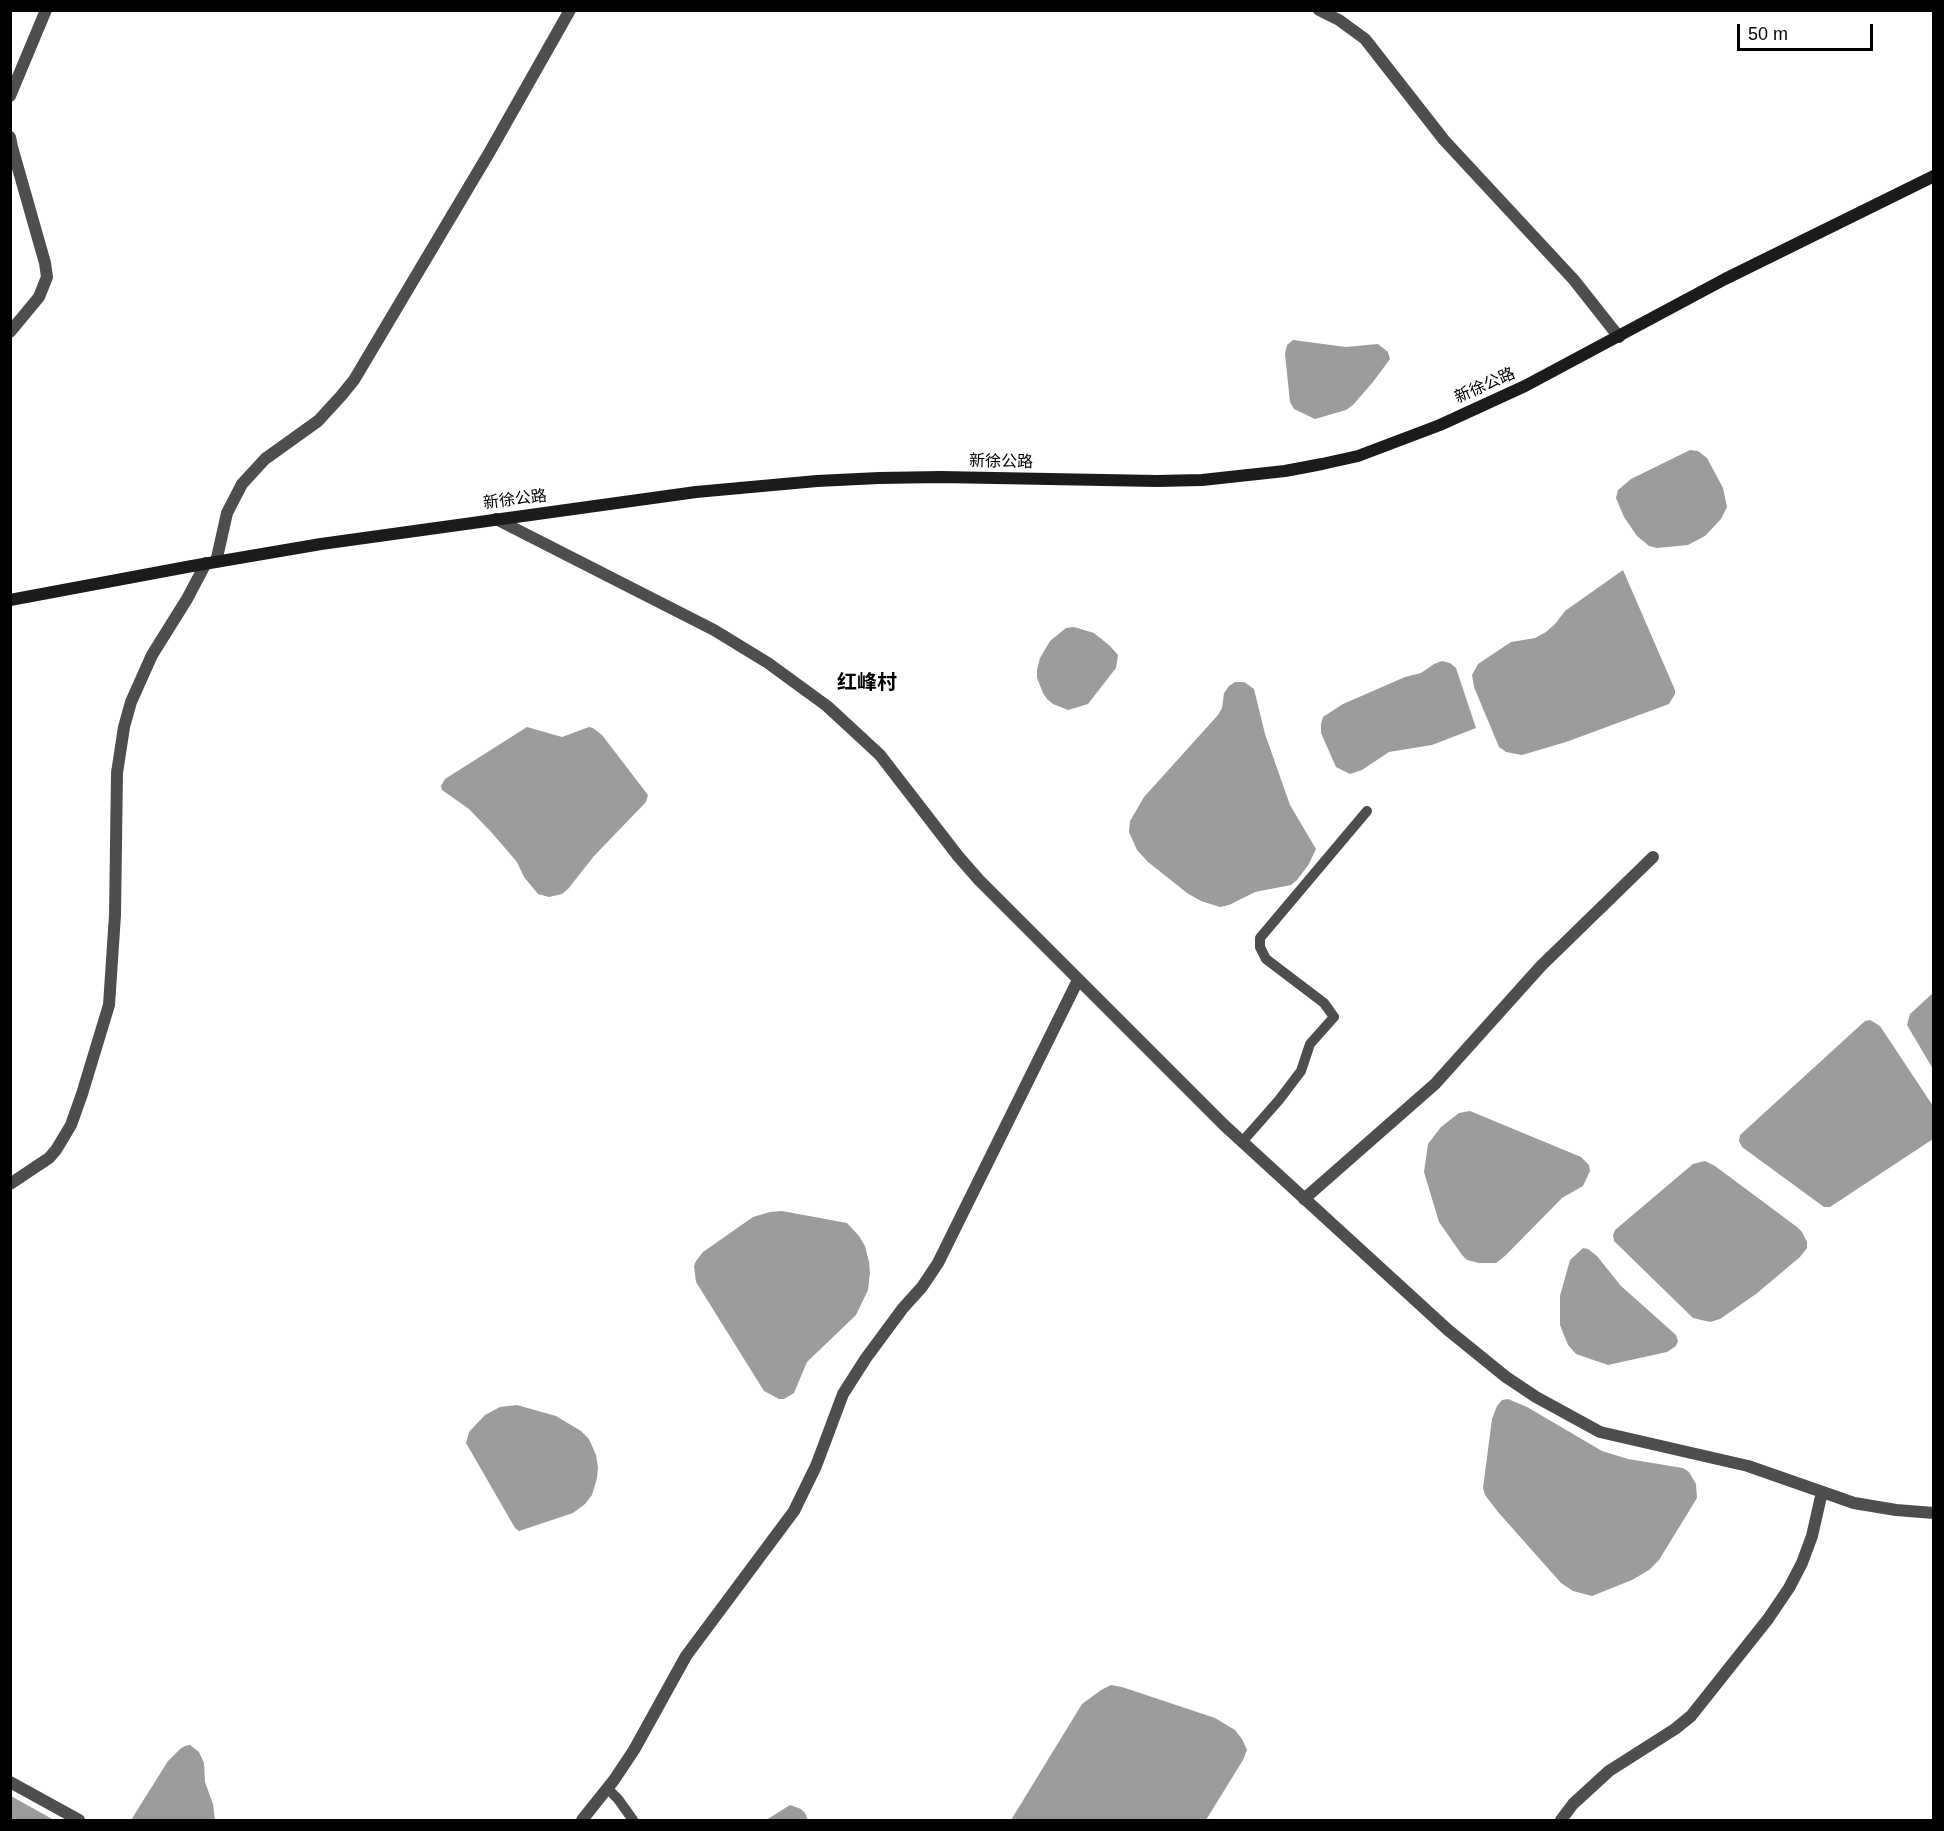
<!DOCTYPE html>
<meta charset="utf-8">
<style>
body{margin:0}
#map{position:relative;width:1944px;height:1831px;overflow:hidden;background:#fff;font-family:Arial,sans-serif}
canvas{display:block}
.frame{position:absolute;inset:0;border:12px solid #000;pointer-events:none}
.scale{position:absolute;left:1737px;top:24px;width:136px;height:27px;box-sizing:border-box;border:3px solid #000;border-top:0;padding-left:8px;font-size:18px;line-height:21px;white-space:nowrap;color:#000;-webkit-text-stroke:4px #fff;paint-order:stroke}
</style>
<div id="map">
<canvas width="1944" height="1831"></canvas>
<div class="frame"></div>
<div class="scale">50 m</div>
</div>
<script>
const context = document.querySelector('canvas').getContext('2d');
context.lineJoin = 'round';
function paint(path, color) { context.fillStyle = color; context.fill(path, 'evenodd'); }
const poly = rows => new Path2D(rows.map(r => 'M' + r).join(''));
function strokePath(path, color, width, dash) { context.strokeStyle = color; context.lineWidth = width; context.lineCap = dash ? 'butt' : 'round'; context.setLineDash(dash || []); context.stroke(path); }
function write(font, color, halo, rows, align = 'center') {
  context.font = font + ' Arial,"Noto Sans SC",sans-serif'; context.lineWidth = 5; context.setLineDash([]); context.textBaseline = 'middle'; context.strokeStyle = halo; context.fillStyle = color; for (const [text, x, y, turn = 0] of rows) {
    context.save(); context.translate(x, y); context.rotate((+turn || 0) * Math.PI / 180); context.textAlign = isNaN(turn) ? turn : align; if (halo) context.strokeText(text, 0, 0); context.fillText(text, 0, 0); context.restore();
  }
}
paint(poly([
 [1293,340,1346,347,1378,344,1388,352,1390,359,1373,382,1353,405,1346,410,1315,419,1294,409,1290,402,1285,354,1287,345],
 [1690,450,1698,451,1707,458,1723,488,1727,507,1721,519,1705,536,1688,545,1657,548,1649,546,1637,536,1624,517,1616,498,1618,490,1631,479],
 [1623,570,1675,690,1675,694,1669,704,1566,742,1522,755,1506,752,1499,747,1474,687,1472,675,1478,664,1511,642,1535,638,1546,632,1555,624,1565,611],
 [1074,627,1094,633,1110,646,1118,655,1116,668,1088,704,1068,710,1053,704,1047,699,1043,693,1037,678,1037,670,1040,658,1050,641,1066,628],
 [1442,661,1450,663,1456,668,1476,728,1432,745,1389,752,1362,770,1350,774,1336,767,1321,733,1321,724,1323,717,1343,704,1405,677,1421,673,1434,664],
 [1235,682,1244,682,1254,689,1265,734,1290,805,1316,849,1309,864,1297,880,1291,885,1255,892,1229,905,1220,907,1201,901,1187,893,1148,862,1137,850,1129,832,1130,821,1144,797,1218,715,1222,708,1224,693,1229,686],
 [527,727,562,737,589,727,593,728,602,735,648,795,646,802,594,856,568,889,562,894,549,897,538,894,524,877,517,862,492,833,469,809,442,790,441,786,445,779],
 [1933,993,1933,1069,1907,1025,1910,1014],
 [1870,1020,1880,1026,1933,1106,1933,1139,1830,1207,1824,1207,1742,1147,1739,1141,1740,1135,1865,1021],
 [1470,1111,1581,1157,1589,1165,1590,1171,1583,1186,1562,1198,1505,1256,1496,1263,1479,1263,1467,1260,1462,1255,1439,1222,1424,1172,1428,1144,1441,1127,1459,1113],
 [1705,1161,1715,1166,1797,1227,1802,1232,1807,1242,1807,1248,1800,1257,1756,1294,1720,1319,1710,1322,1693,1318,1614,1241,1613,1235,1615,1230,1693,1164],
 [782,1211,847,1223,859,1236,865,1246,869,1262,870,1273,868,1290,856,1315,807,1362,794,1393,784,1399,779,1399,764,1391,696,1282,694,1266,696,1261,703,1252,753,1217,770,1212],
 [1583,1248,1588,1249,1597,1256,1621,1286,1676,1335,1678,1341,1676,1346,1667,1352,1608,1365,1576,1354,1568,1345,1560,1325,1560,1296,1570,1260],
 [1508,1399,1527,1407,1602,1451,1628,1459,1683,1468,1689,1472,1696,1484,1697,1498,1659,1560,1649,1570,1632,1580,1592,1596,1573,1591,1561,1583,1498,1512,1485,1495,1483,1488,1492,1419,1497,1406,1502,1400],
 [517,1405,556,1416,581,1431,589,1439,596,1455,598,1467,597,1478,592,1495,585,1504,573,1513,519,1531,515,1528,466,1443,469,1432,485,1415,500,1407],
 [1111,1685,1122,1687,1215,1718,1235,1730,1242,1739,1247,1750,1243,1760,1206,1820,1011,1820,1082,1704,1101,1690],
 [190,1745,199,1752,204,1763,205,1782,213,1804,215,1820,131,1820,168,1761,180,1749,185,1746],
 [10,1796,11,1796,54,1820,11,1820],
 [790,1805,801,1809,805,1813,808,1820,766,1820]
]), '#9c9c9c');
strokePath(poly([
 [1242,1142,1279,1100,1301,1071,1310,1044,1334,1017,1324,1003,1266,959,1260,947,1260,938,1367,811],
 [607,1788,618,1799,633,1820]
]), '#4e4e4e', 10);
strokePath(poly([
 [1319,10,1339,20,1365,39,1444,140,1574,280,1619,337],
 [10,96,46,10],
 [10,137,12,147,45,263,47,277,39,297,10,332],
 [496,519,714,630,768,663,827,706,880,755,958,856,979,880,1224,1125,1448,1330,1506,1377,1536,1397,1600,1432,1748,1466,1854,1503,1896,1510,1934,1513],
 [216,562,227,513,242,484,265,459,318,421,341,396,354,380,489,153,570,10],
 [10,1184,49,1158,56,1150,71,1125,82,1094,109,1005,115,915,117,773,124,727,131,702,152,655,187,599,206,563],
 [1304,1199,1435,1084,1541,966,1653,857],
 [10,1782,79,1820],
 [582,1820,614,1780,634,1750,686,1656,794,1511,816,1466,843,1394,866,1358,903,1308,922,1287,938,1263,1078,980],
 [1561,1820,1573,1804,1609,1771,1675,1729,1691,1716,1768,1619,1789,1588,1802,1563,1812,1536,1822,1492]
]), '#4e4e4e', 12);
strokePath(poly([
 [10,600,192,566,321,544,696,492,817,481,879,478,941,477,1157,481,1202,480,1285,471,1322,464,1358,456,1440,425,1525,386,1725,279,1934,176]
]), '#1b1b1b', 12);
write('16px', '#000', '#fff', [
 ["新徐公路",1485,386,-24],
 ["新徐公路",1001,462,1],
 ["新徐公路",515,500,-7]
]);
write('bold 20px', '#000', '#fff', [
 ["红峰村",867,683]
]);
</script>
